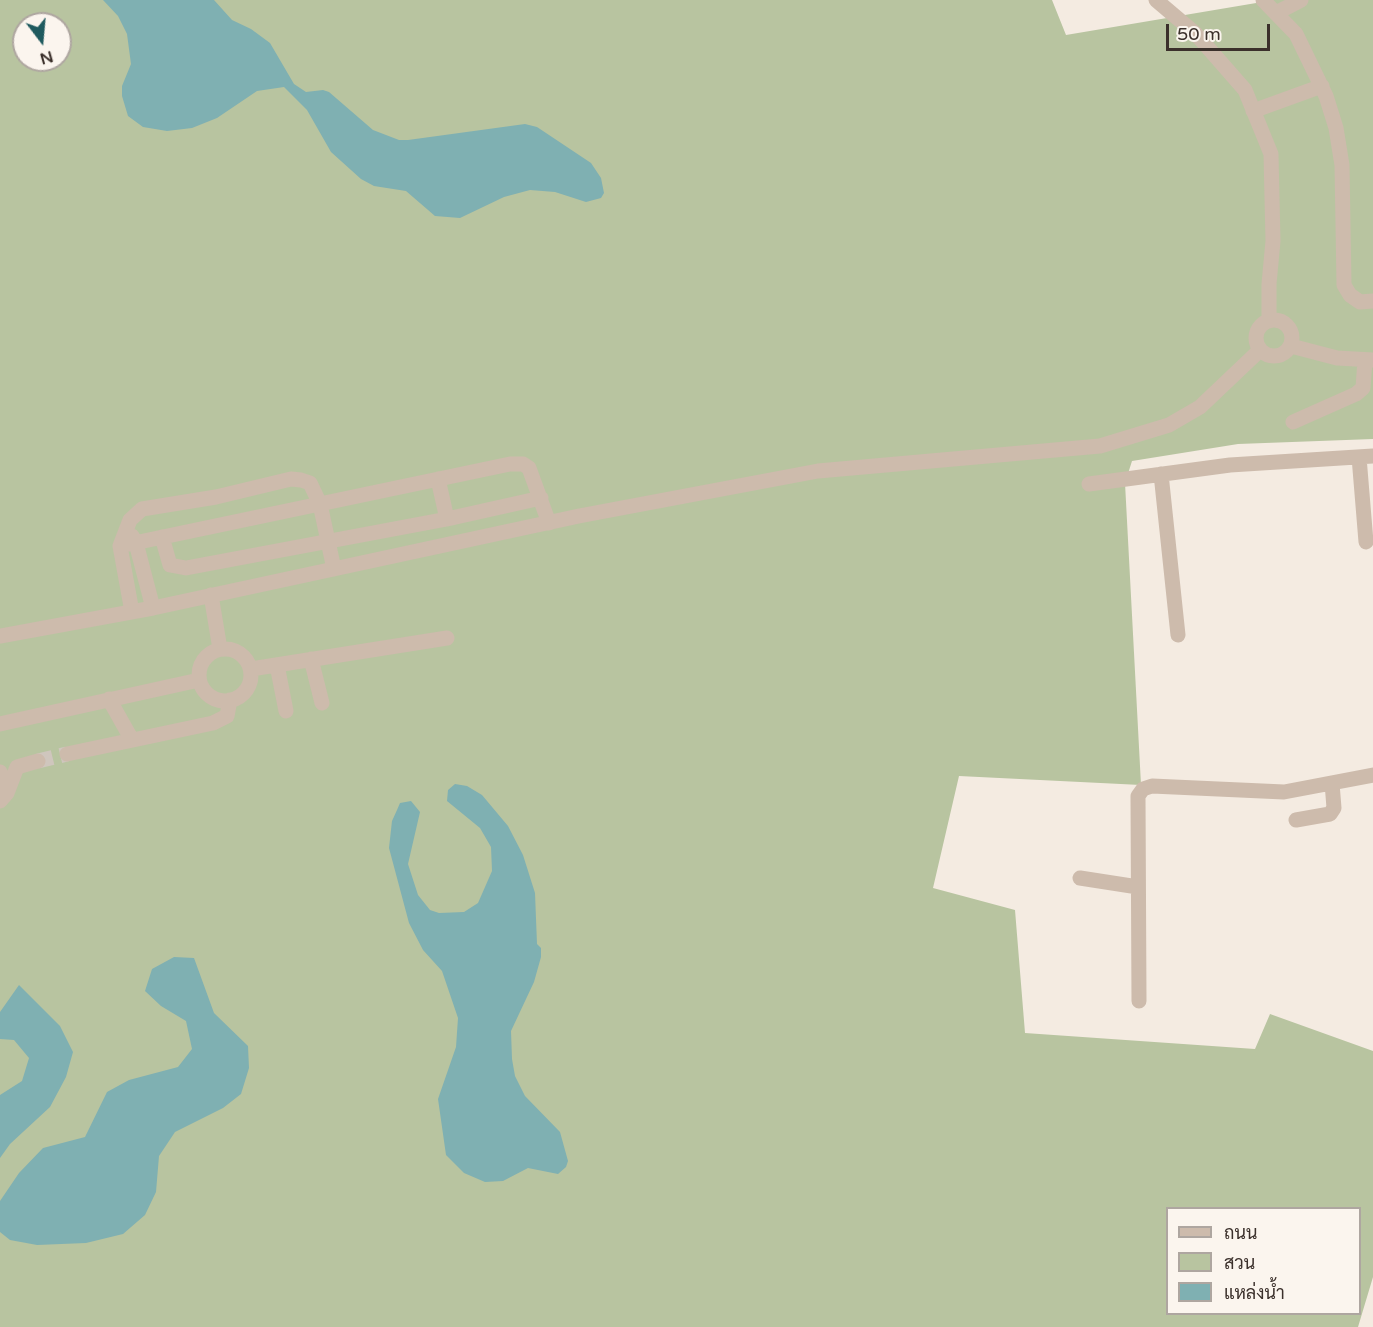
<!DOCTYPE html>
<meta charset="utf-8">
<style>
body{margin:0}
#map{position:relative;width:1373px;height:1327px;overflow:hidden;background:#f4ebe1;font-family:"Varela Round",Sarabun,sans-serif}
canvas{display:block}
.legend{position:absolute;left:1166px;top:1207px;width:195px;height:108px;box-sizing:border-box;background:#fbf5ee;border:2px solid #aea6a0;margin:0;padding:8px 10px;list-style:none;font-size:18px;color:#3b302b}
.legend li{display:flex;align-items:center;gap:12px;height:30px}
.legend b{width:30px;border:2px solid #aea6a0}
.north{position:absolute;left:12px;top:12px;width:60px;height:60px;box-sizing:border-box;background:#fbf5ee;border:2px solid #aea6a0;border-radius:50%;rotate:164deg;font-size:16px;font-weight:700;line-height:24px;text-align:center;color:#3b302b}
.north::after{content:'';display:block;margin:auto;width:21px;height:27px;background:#1f5a5e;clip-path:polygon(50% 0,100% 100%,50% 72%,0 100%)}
.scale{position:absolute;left:1166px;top:24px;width:104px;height:27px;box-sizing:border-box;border:3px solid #3b302b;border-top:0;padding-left:8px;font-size:18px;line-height:21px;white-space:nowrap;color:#3b302b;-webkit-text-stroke:4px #fbf5ee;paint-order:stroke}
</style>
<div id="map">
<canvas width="1373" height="1327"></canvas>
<ul class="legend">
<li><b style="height:8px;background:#cdbbac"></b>ถนน</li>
<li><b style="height:16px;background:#b8c4a0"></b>สวน</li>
<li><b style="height:16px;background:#7fb0b2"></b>แหล่งน้ำ</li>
</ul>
<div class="north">N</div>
<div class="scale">50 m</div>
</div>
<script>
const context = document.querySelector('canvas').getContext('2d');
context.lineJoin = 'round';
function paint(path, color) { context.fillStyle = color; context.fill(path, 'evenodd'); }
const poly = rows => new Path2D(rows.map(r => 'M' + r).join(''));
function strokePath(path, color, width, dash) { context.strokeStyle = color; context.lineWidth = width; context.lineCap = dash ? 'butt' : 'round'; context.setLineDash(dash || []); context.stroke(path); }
paint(poly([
 [0,0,1052,0,1066,35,1274,0,1373,0,1373,439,1238,444,1132,461,1125,483,1141,785,959,776,933,888,1015,910,1025,1033,1255,1049,1270,1014,1373,1051,1373,1277,1358,1327,0,1327],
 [24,24,60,24,60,60,24,60],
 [1168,1208,1360,1208,1360,1314,1168,1314]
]), '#b8c4a0');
paint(poly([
 [103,0,214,0,232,20,251,29,270,43,294,84,306,92,323,90,329,92,373,130,399,140,408,140,525,124,537,127,591,163,601,178,604,193,601,198,586,202,555,192,530,190,504,197,460,218,435,216,406,191,374,186,361,179,331,152,307,110,284,87,257,91,217,118,192,128,167,131,143,127,128,116,122,96,122,86,131,64,127,34,118,16],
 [455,784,467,786,482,795,508,826,523,855,535,893,537,944,541,948,541,957,534,982,511,1031,512,1059,515,1076,525,1096,560,1132,568,1161,566,1167,558,1174,528,1168,503,1181,485,1182,464,1173,446,1155,438,1099,456,1047,458,1018,442,971,423,950,409,923,389,848,392,821,397,810,400,803,411,801,420,812,408,864,418,895,430,910,439,913,464,912,478,903,492,871,491,847,480,828,447,801,448,790],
 [174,957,194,958,214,1013,248,1046,249,1068,241,1094,223,1108,175,1132,159,1156,156,1192,145,1215,123,1234,86,1243,37,1245,10,1240,0,1232,0,1201,19,1173,43,1148,85,1137,107,1092,129,1080,178,1067,192,1049,186,1021,161,1006,145,991,152,969],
 [19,985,60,1026,73,1052,66,1077,50,1107,10,1144,0,1158,0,1095,22,1081,29,1058,14,1040,0,1039,0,1012]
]), '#7fb0b2');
strokePath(poly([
 [38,761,67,754]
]), '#cfc6bd', 15, [15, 8]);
strokePath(poly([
 [1156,0,1196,34,1245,90,1271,154,1273,241,1269,284,1269,321],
 [1263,0,1296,34,1326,96,1336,128,1342,165,1344,285,1350,295,1360,302,1373,301],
 [1276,13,1301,0],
 [1253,111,1322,86],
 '1256 338a18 18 0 1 1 36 0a18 18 0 1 1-36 0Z',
 [1291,346,1337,358,1373,360],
 [1293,422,1356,394,1363,388,1365,360],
 [1359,457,1366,542],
 [1161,474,1178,635],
 [438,479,447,519],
 [1089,484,1230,465,1373,456],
 [132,536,136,543,153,608],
 [162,537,170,565,186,568,447,519,541,498],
 [120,546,510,464,523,464,529,468,549,523],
 [211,595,220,649],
 [132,612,120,546,130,520,142,509,216,497,291,479,301,480,310,483,320,504,334,569],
 [0,636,153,608,579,516,818,471,1100,446,1169,425,1200,407,1260,350],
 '199 675a26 26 0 1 1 52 0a26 26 0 1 1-52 0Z',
 [311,659,322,703],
 [277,665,286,711],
 [251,669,447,638],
 [109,699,132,740],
 [0,724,199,680],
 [67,754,213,723,227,716,230,700],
 [0,772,7,793],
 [0,801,7,793,17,767,38,761],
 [1296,820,1330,814,1334,808,1332,783],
 [1080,878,1138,887],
 [1139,1001,1138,796,1143,789,1152,786,1284,792,1373,775]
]), '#cdbbac', 15);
</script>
